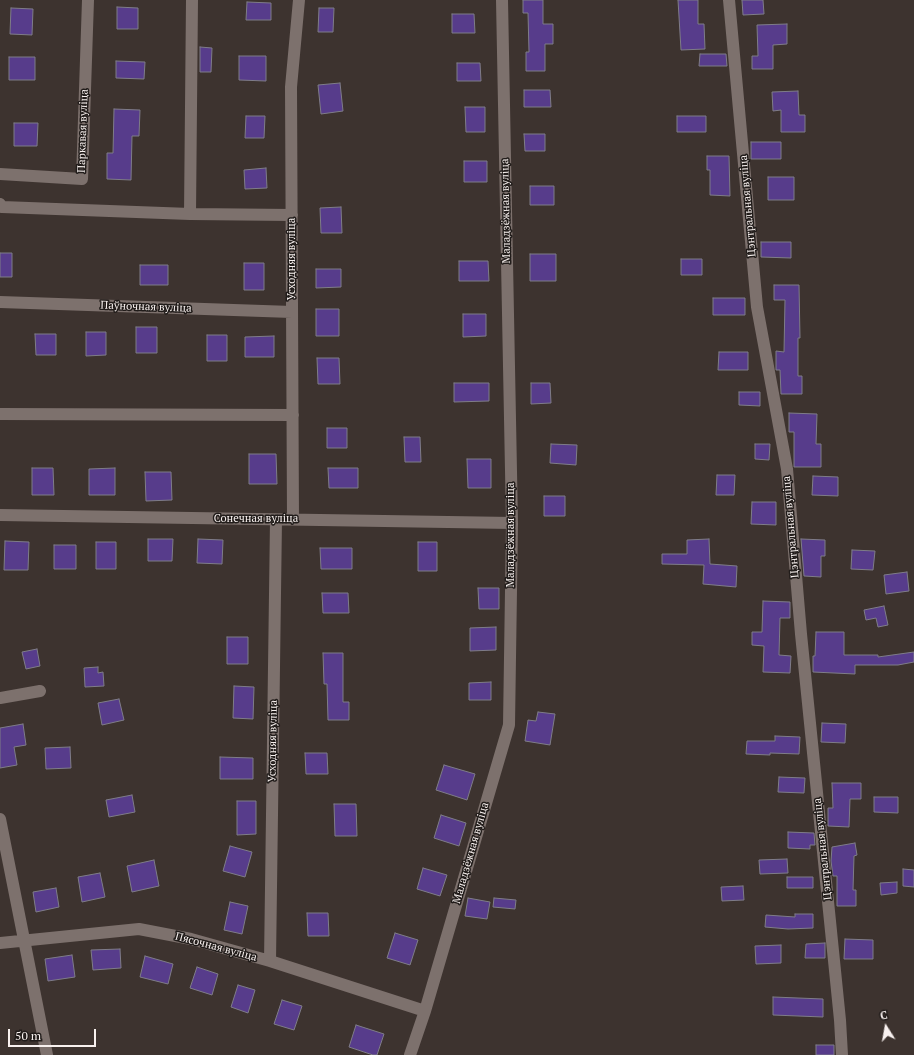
<!DOCTYPE html>
<meta charset="utf-8">
<style>
body{margin:0}
#map{position:relative;width:914px;height:1055px;overflow:hidden;background:#3d332f;font-family:"PT Serif",serif}
canvas{display:block}
.north{position:absolute;left:866px;top:1007px;width:40px;height:40px;-webkit-text-stroke:3px #211c1a;paint-order:stroke;rotate:349deg;font-size:11px;font-weight:700;line-height:16px;text-align:center;color:#f8f1ef}
.north::after{content:'';display:block;margin:auto;width:14px;height:18px;background:#f8f1ef;clip-path:polygon(50% 0,100% 100%,50% 72%,0 100%)}
.scale{position:absolute;left:8px;top:1029px;width:88px;height:18px;box-sizing:border-box;border:2px solid #f8f1ef;border-top:0;padding-left:5px;font-size:12px;line-height:14px;white-space:nowrap;color:#f8f1ef;-webkit-text-stroke:3px #211c1a;paint-order:stroke}
</style>
<div id="map">
<canvas width="914" height="1055"></canvas>
<div class="north">С</div>
<div class="scale">50 m</div>
</div>
<script>
const context = document.querySelector('canvas').getContext('2d');
context.lineJoin = 'round';
function paint(path, color) { context.fillStyle = color; context.fill(path, 'evenodd'); }
const poly = rows => new Path2D(rows.map(r => 'M' + r).join(''));
function strokePath(path, color, width, dash) { context.strokeStyle = color; context.lineWidth = width; context.lineCap = dash ? 'butt' : 'round'; context.setLineDash(dash || []); context.stroke(path); }
function write(font, color, halo, rows, align = 'center') {
  context.font = font + ' "PT Serif",serif'; context.lineWidth = 3; context.setLineDash([]); context.textBaseline = 'middle'; context.strokeStyle = halo; context.fillStyle = color; for (const [text, x, y, turn = 0] of rows) {
    context.save(); context.translate(x, y); context.rotate((+turn || 0) * Math.PI / 180); context.textAlign = isNaN(turn) ? turn : align; if (halo) context.strokeText(text, 0, 0); context.fillText(text, 0, 0); context.restore();
  }
}
const building = poly([
 [523,0,543,0,543,24,553,24,553,44,545,44,545,71,526,71,526,52,529,52,528,13,523,13,523,0],
 [678,0,698,0,698,24,704,24,705,49,681,50,678,0],
 [742,0,763,0,764,14,743,15,742,0],
 [247,2,271,3,271,20,246,20,247,2],
 [117,7,138,8,138,29,117,29,117,7],
 [11,8,33,9,32,35,10,34,11,8],
 [319,8,334,8,333,32,318,32,319,8],
 [452,14,474,14,475,33,452,33,452,14],
 [787,24,787,44,773,45,773,69,752,69,752,56,758,56,757,25,787,24],
 [200,47,212,48,211,72,200,72,200,47],
 [700,54,726,54,727,66,699,66,700,54],
 [239,56,266,56,266,81,239,80,239,56],
 [9,57,35,57,35,80,9,80,9,57],
 [116,61,145,62,144,79,116,78,116,61],
 [457,63,480,63,481,81,457,81,457,63],
 [340,83,343,111,321,114,318,85,340,83],
 [524,90,550,90,551,107,524,107,524,90],
 [798,91,799,115,805,115,805,132,781,132,781,110,773,111,772,92,798,91],
 [465,107,485,107,485,132,466,132,465,107],
 [114,109,140,110,139,136,132,136,131,180,107,179,107,153,113,153,114,109],
 [246,116,265,116,264,138,245,138,246,116],
 [677,116,706,116,706,132,677,132,677,116],
 [14,123,38,123,37,146,14,146,14,123],
 [524,134,545,134,545,151,525,151,524,134],
 [751,142,781,142,781,159,751,159,751,142],
 [707,156,729,156,730,196,710,195,710,170,707,170,707,156],
 [464,161,487,161,487,182,464,182,464,161],
 [266,168,267,188,245,189,244,170,266,168],
 [768,177,794,177,794,200,768,200,768,177],
 [530,186,554,186,554,205,530,205,530,186],
 [341,207,342,233,321,233,320,208,341,207],
 [761,242,791,242,791,258,761,257,761,242],
 [0,253,12,253,12,277,0,277,0,253],
 [530,254,556,254,556,281,530,281,530,254],
 [681,259,702,259,702,275,681,275,681,259],
 [459,261,488,261,489,281,459,281,459,261],
 [244,263,264,263,264,290,244,290,244,263],
 [140,265,168,265,168,285,140,285,140,265],
 [316,269,341,269,341,287,316,288,316,269],
 [774,285,799,285,800,338,798,338,798,376,802,376,802,394,781,394,780,370,776,370,776,351,784,352,785,300,774,300,774,285],
 [713,298,745,298,745,315,713,315,713,298],
 [316,309,339,309,339,336,316,336,316,309],
 [463,314,486,314,486,336,463,337,463,314],
 [136,327,157,327,157,353,136,353,136,327],
 [86,332,106,332,106,355,86,356,86,332],
 [35,334,56,334,56,355,36,355,35,334],
 [207,335,227,335,227,361,207,361,207,335],
 [274,336,274,357,245,357,245,337,274,336],
 [719,352,748,352,748,370,718,370,719,352],
 [317,358,339,358,340,384,318,384,317,358],
 [454,383,489,383,489,401,454,402,454,383],
 [531,383,550,383,551,403,531,404,531,383],
 [739,392,760,392,760,406,739,405,739,392],
 [789,413,817,414,816,444,821,444,821,467,794,467,794,432,789,432,789,413],
 [327,428,347,428,347,448,327,448,327,428],
 [404,437,420,437,421,462,405,462,404,437],
 [551,444,577,445,576,465,550,463,551,444],
 [755,444,770,444,769,460,755,459,755,444],
 [249,454,276,454,277,484,249,484,249,454],
 [467,459,491,459,491,488,468,488,467,459],
 [32,468,53,468,54,495,32,495,32,468],
 [115,468,115,495,89,495,89,469,115,468],
 [328,468,358,468,358,488,329,488,328,468],
 [145,472,171,472,172,500,146,501,145,472],
 [717,475,735,475,734,495,716,495,717,475],
 [813,476,838,477,838,496,812,495,813,476],
 [544,496,565,496,565,516,544,516,544,496],
 [752,502,776,502,776,525,751,524,752,502],
 [148,539,173,539,172,561,148,561,148,539],
 [198,539,223,540,222,564,197,563,198,539],
 [709,539,710,564,737,566,736,587,703,584,704,565,662,564,662,554,687,554,687,540,709,539],
 [801,539,825,540,825,556,821,556,821,577,804,576,801,539],
 [5,541,29,542,28,570,4,570,5,541],
 [96,542,116,542,116,569,96,569,96,542],
 [418,542,437,542,437,571,418,571,418,542],
 [54,545,76,545,76,569,54,569,54,545],
 [320,548,352,548,352,569,321,569,320,548],
 [852,550,875,551,873,570,851,569,852,550],
 [907,572,909,591,886,594,884,575,907,572],
 [478,588,499,588,499,609,479,609,478,588],
 [322,593,348,593,349,613,323,613,322,593],
 [763,601,790,602,790,618,780,618,779,655,791,656,790,673,763,672,764,646,752,645,752,632,762,632,763,601],
 [884,606,888,625,878,627,876,618,866,620,864,610,884,606],
 [496,627,496,650,470,651,470,628,496,627],
 [816,632,844,632,844,655,878,655,878,657,914,652,914,662,898,665,855,665,855,674,813,672,813,656,815,656,816,632],
 [227,637,248,637,248,664,227,664,227,637],
 [37,649,40,666,26,669,22,652,37,649],
 [323,653,343,653,343,702,349,702,349,720,328,720,327,684,324,684,323,653],
 [98,667,98,673,103,672,104,686,85,687,84,668,98,667],
 [491,682,491,700,469,700,469,683,491,682],
 [234,686,254,687,253,719,233,718,234,686],
 [119,699,124,720,102,725,98,703,119,699],
 [538,712,555,714,550,745,525,741,528,720,536,721,538,712],
 [822,723,846,724,845,743,821,742,822,723],
 [23,724,26,745,14,747,17,765,0,768,0,728,23,724],
 [775,736,800,737,799,754,770,753,770,755,746,754,747,741,775,741,775,736],
 [70,747,71,768,46,769,45,748,70,747],
 [305,753,327,753,328,774,306,774,305,753],
 [220,757,253,758,253,779,220,779,220,757],
 [444,765,475,774,467,800,436,790,444,765],
 [779,777,805,778,804,793,778,792,779,777],
 [832,783,861,783,861,799,850,799,849,827,828,826,828,808,833,808,832,783],
 [132,795,135,812,109,817,106,800,132,795],
 [874,797,898,797,898,813,874,812,874,797],
 [237,801,256,801,256,834,237,835,237,801],
 [334,804,356,804,357,836,335,836,334,804],
 [441,815,466,823,459,846,434,838,441,815],
 [788,832,814,833,815,845,810,845,810,849,788,848,788,832],
 [855,843,857,855,854,856,853,890,856,890,856,906,837,906,837,876,833,876,831,861,832,847,855,843],
 [230,846,252,852,245,877,223,871,230,846],
 [787,859,788,873,760,874,759,860,787,859],
 [154,860,159,886,132,892,127,866,154,860],
 [423,868,447,875,440,896,417,889,423,868],
 [903,869,914,870,914,887,903,886,903,869],
 [100,873,105,897,82,902,78,877,100,873],
 [787,877,813,877,813,888,787,888,787,877],
 [897,882,897,893,881,895,880,883,897,882],
 [743,886,744,900,722,901,721,887,743,886],
 [56,888,59,907,36,912,33,892,56,888],
 [468,898,490,902,487,919,465,916,468,898],
 [494,898,516,900,515,909,493,907,494,898],
 [230,902,248,906,242,934,224,930,230,902],
 [307,913,328,913,329,936,308,936,307,913],
 [795,914,813,914,813,928,788,929,765,927,766,915,795,917,795,914],
 [395,933,418,940,410,965,387,958,395,933],
 [845,939,873,940,873,959,844,959,845,939],
 [825,943,825,958,805,958,806,944,825,943],
 [781,945,781,963,756,964,755,946,781,945],
 [120,949,121,968,93,970,91,950,120,949],
 [72,955,75,977,48,981,45,959,72,955],
 [145,956,173,964,168,984,140,977,145,956],
 [197,967,218,974,212,995,190,988,197,967],
 [238,985,255,990,248,1013,231,1007,238,985],
 [773,997,823,999,823,1017,773,1015,773,997],
 [282,1000,302,1006,294,1030,274,1024,282,1000],
 [356,1025,384,1034,377,1055,373,1055,349,1047,356,1025],
 [816,1045,834,1045,834,1055,816,1055,816,1045]
]);
paint(building, '#573c8b');
strokePath(building, '#7f7d88', 1);
strokePath(poly([
 [192,0,190,214,292,215],
 [729,0,757,307,787,469,801,634,840,1020,842,1055],
 [0,174,82,179,88,0],
 [0,204,2,207,190,214],
 [0,302,292,312],
 [0,414,293,415],
 [0,515,512,523],
 [293,519,291,87,299,0],
 [0,698,40,691],
 [0,819,47,1055],
 [0,943,139,929,191,939,270,961,425,1011],
 [270,961,276,520],
 [410,1055,425,1011,509,725,512,523,502,0]
]), '#7d716d', 12);
write('11px', '#f8f1ef', '#211c1a', [
 ["Паркавая вуліца",83,131,-88],
 ["Цэнтральная вуліца",748,206,-95],
 ["Маладзёжная вуліца",506,211,-91],
 ["Усходняя вуліца",292,259,-90],
 ["Паўночная вуліца",146,307,2],
 ["Сонечная вуліца",256,519],
 ["Цэнтральная вуліца",791,527,-95],
 ["Маладзёжная вуліца",511,535,-90],
 ["Усходняя вуліца",273,741,-89],
 ["Цэнтральная вуліца",823,849,-96],
 ["Маладзёжная вуліца",471,853,-74],
 ["Пясочная вуліца",216,947,15]
]);
</script>
